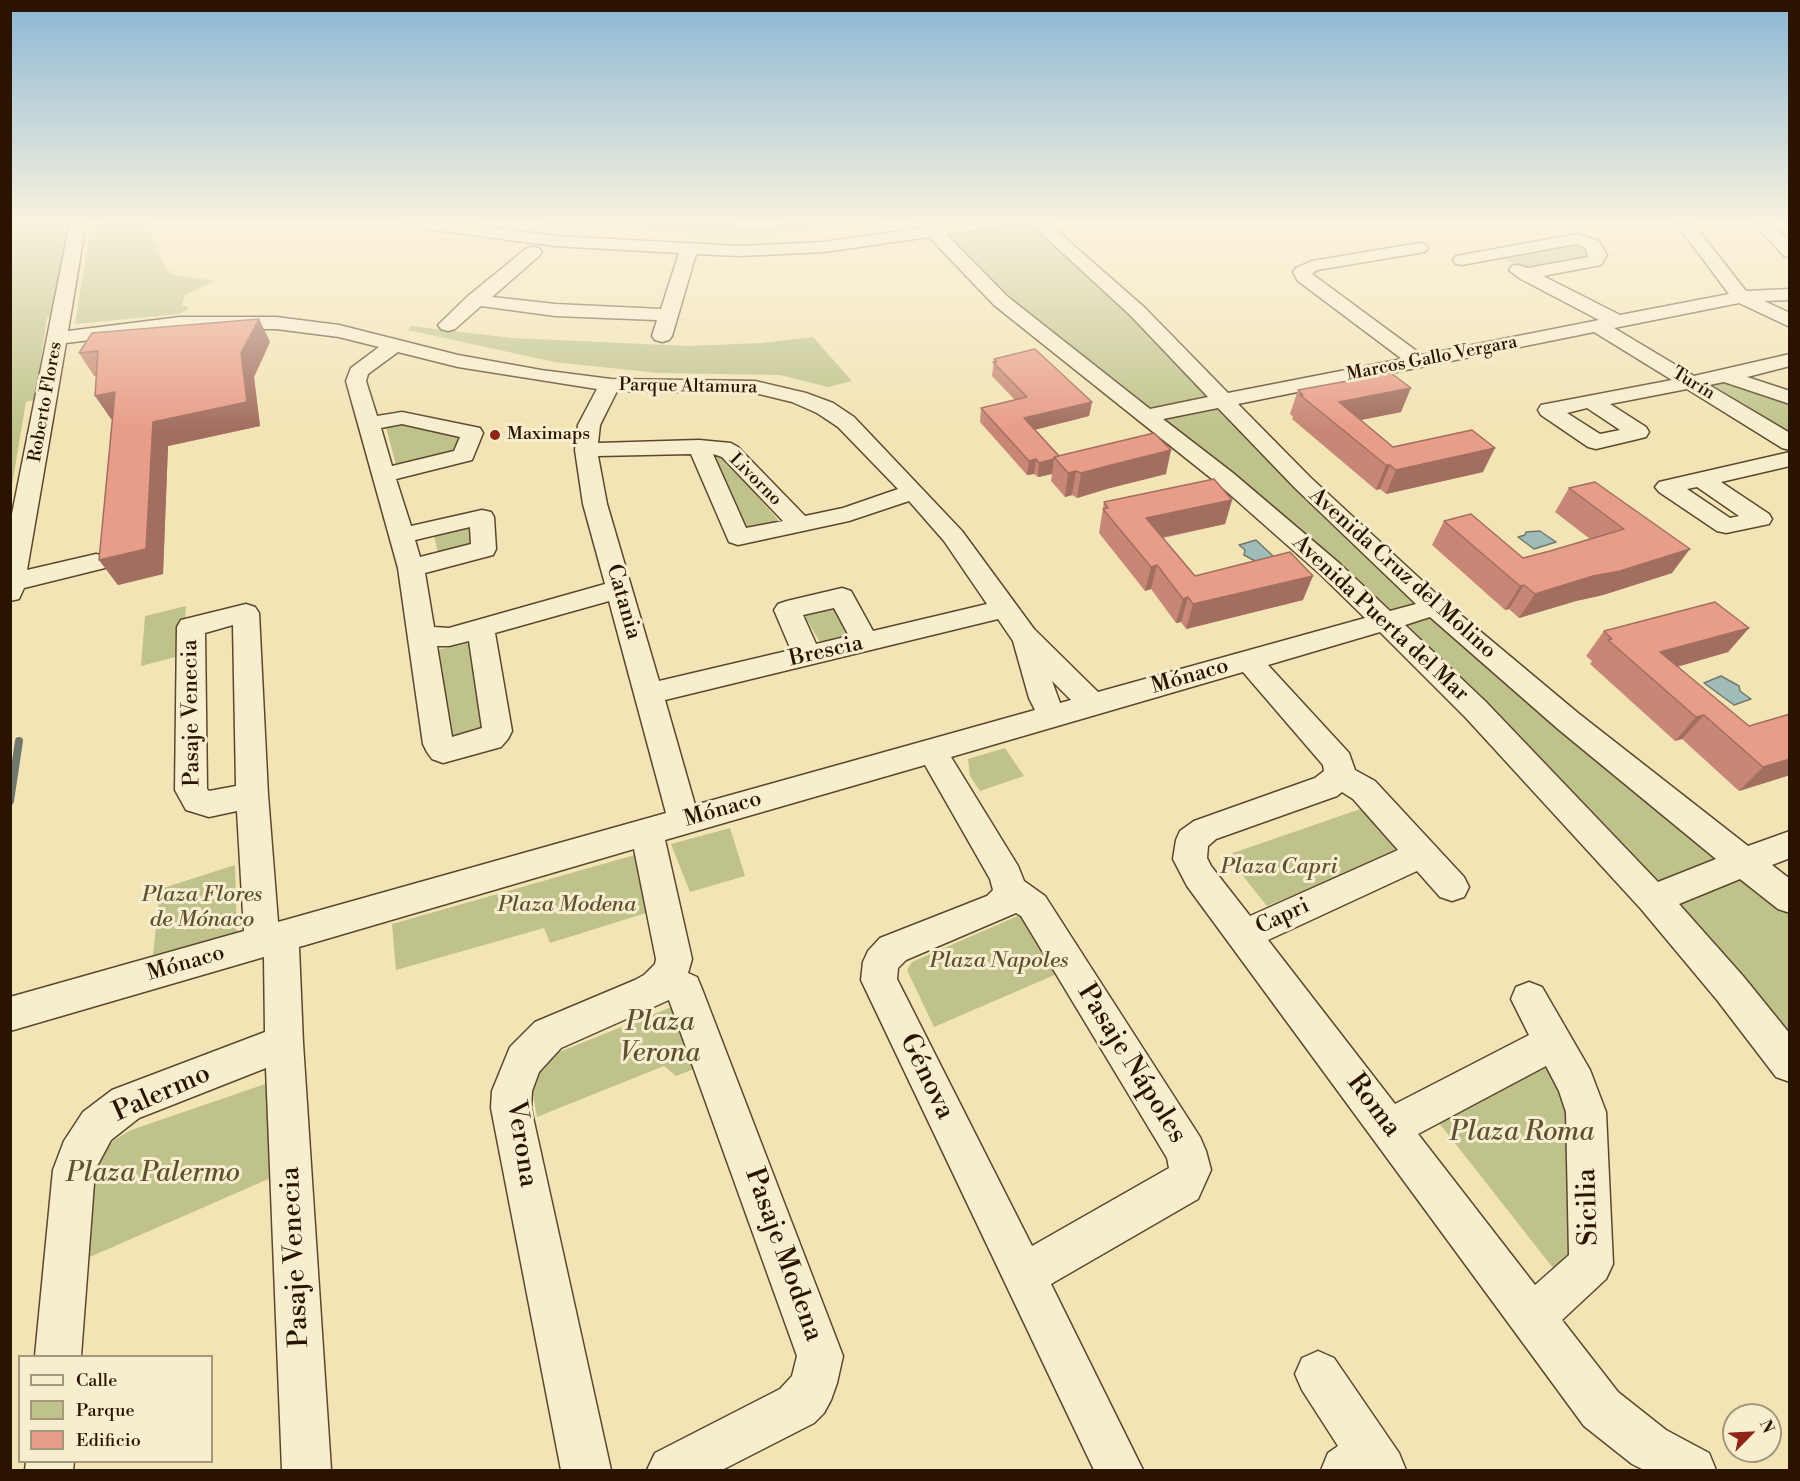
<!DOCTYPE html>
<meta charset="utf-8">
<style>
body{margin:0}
#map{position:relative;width:1800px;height:1481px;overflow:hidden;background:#f3e4b5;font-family:"Libre Bodoni",serif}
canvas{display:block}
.frame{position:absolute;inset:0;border:12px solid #2a1300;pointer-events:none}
.legend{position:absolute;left:18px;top:1355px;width:195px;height:108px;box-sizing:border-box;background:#f7edcf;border:2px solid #a5967c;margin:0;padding:8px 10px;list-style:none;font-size:18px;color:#2a1300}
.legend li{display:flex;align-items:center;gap:12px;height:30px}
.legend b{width:30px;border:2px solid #a5967c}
.north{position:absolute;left:1722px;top:1403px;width:60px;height:60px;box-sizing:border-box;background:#f7edcf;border:2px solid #a5967c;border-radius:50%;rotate:66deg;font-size:16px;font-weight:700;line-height:24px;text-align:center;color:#2a1300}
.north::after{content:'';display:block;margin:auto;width:21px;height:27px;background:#8f2418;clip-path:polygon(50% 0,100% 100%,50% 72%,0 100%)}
</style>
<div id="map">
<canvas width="1800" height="1481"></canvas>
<div class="frame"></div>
<ul class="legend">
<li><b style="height:8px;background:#f7edcf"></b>Calle</li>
<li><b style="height:16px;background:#bfc38b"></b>Parque</li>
<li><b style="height:16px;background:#e89d89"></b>Edificio</li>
</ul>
<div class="north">N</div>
</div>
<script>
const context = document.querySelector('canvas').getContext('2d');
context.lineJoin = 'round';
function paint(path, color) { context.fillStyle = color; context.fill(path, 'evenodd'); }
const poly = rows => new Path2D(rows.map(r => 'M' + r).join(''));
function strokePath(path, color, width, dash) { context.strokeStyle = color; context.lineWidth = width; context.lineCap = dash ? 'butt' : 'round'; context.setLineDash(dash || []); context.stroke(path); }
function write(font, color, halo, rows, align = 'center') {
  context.font = font + ' "Libre Bodoni",serif'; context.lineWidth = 6; context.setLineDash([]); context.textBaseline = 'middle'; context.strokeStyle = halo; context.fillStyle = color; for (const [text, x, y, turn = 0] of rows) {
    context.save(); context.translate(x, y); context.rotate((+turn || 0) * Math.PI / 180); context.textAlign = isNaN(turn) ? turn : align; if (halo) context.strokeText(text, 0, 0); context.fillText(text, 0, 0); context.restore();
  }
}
paint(poly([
 [11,222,72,222,54,315,47,317,35,400,26,402,11,491],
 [117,222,147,222,166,268,174,275,215,281,185,295,182,305,189,308,180,314,75,324,90,232,95,225],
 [537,222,734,222,736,229,795,223,888,222,821,231,739,235,627,231],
 [931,222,1029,222,1081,263,1254,439,1789,912,1789,1040,1486,708,1008,300],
 [1571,244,1585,246,1593,252,1592,257,1529,270,1517,266,1502,257],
 [411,326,513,338,688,346,760,343,813,337,852,381,828,387,780,375,658,373,554,362,408,330],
 [1726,380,1789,403,1789,432,1711,384],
 [398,423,463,436,457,451,396,465,386,427],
 [713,454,724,458,779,521,747,530,740,522],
 [472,526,475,545,438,554,434,535],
 [186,606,183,655,141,666,145,616],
 [834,606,852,634,821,644,804,615],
 [475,642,487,722,481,735,456,742,445,734,431,651],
 [1005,748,1024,776,980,791,970,776,968,759],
 [1369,806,1407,849,1267,906,1231,861,1233,853],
 [730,828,745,876,690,892,671,844],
 [638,854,649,912,550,943,544,928,396,970,392,924],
 [235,865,237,932,153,955,160,889],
 [1029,911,1066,970,934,1027,907,970,912,962],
 [679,1004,702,1066,676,1076,664,1066,537,1117,529,1071,549,1056],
 [1552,1052,1569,1083,1583,1256,1553,1268,1432,1114],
 [271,1082,273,1177,83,1260,91,1165,113,1141,131,1130]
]), '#bfc38b');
const water = poly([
 [1540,531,1556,542,1534,549,1518,537,1525,535,1526,532,1540,531],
 [1256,540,1274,557,1257,562,1244,555,1245,550,1239,545,1256,540],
 [1721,676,1739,686,1740,691,1751,699,1734,705,1704,683,1721,676]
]);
paint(water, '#a0bcb8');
strokePath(water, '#71786e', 1.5);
strokePath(poly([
 [10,801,19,741]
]), '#71786e', 8);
const minor = poly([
 [70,222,86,222,68,331,180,317,276,317,339,325,458,355,541,370,611,379,755,381,806,393,833,403,854,417,962,531,1034,629,1098,692,1365,618,1321,575,1217,483,994,305,929,237,824,252,740,256,696,254,672,336,669,340,662,342,655,340,652,336,657,320,555,316,481,306,455,329,448,331,441,329,438,325,468,296,527,248,533,247,539,248,542,252,539,256,492,297,555,304,661,309,679,253,555,246,411,227,403,222,450,222,555,236,740,246,824,242,921,228,916,222,933,222,937,226,962,222,1005,222,997,227,946,234,1008,297,1150,409,1208,397,1131,316,1029,222,1047,222,1145,308,1228,393,1402,359,1298,281,1293,272,1296,268,1312,261,1419,243,1425,244,1428,248,1425,252,1317,270,1312,274,1422,355,1599,320,1519,278,1509,270,1512,266,1518,265,1528,268,1588,257,1586,248,1576,244,1462,265,1456,264,1453,260,1456,256,1462,255,1577,234,1599,241,1607,255,1601,265,1543,276,1620,315,1729,294,1675,222,1692,222,1746,291,1790,289,1790,300,1764,301,1790,313,1790,327,1739,303,1614,328,1694,376,1790,354,1790,366,1747,377,1790,391,1790,404,1724,382,1709,385,1790,433,1790,450,1782,448,1687,389,1610,404,1646,427,1649,432,1646,437,1638,439,1596,449,1588,447,1541,415,1538,410,1541,405,1672,380,1594,332,1238,404,1311,478,1444,601,1578,713,1748,846,1790,831,1790,858,1772,865,1790,879,1790,913,1778,909,1740,879,1679,904,1743,976,1790,1034,1790,1082,1776,1077,1717,1000,1641,909,1466,718,1380,632,1268,665,1349,753,1355,770,1375,781,1464,877,1469,887,1464,897,1452,901,1440,897,1417,871,1268,940,1395,1104,1529,1035,1511,999,1516,987,1529,982,1542,987,1590,1070,1606,1112,1613,1264,1606,1279,1562,1320,1618,1392,1666,1430,1709,1453,1716,1470,1644,1470,1632,1464,1584,1426,1187,886,1173,859,1176,840,1180,831,1194,821,1315,778,1324,771,1323,765,1243,672,951,757,1018,866,1024,881,1045,896,1200,1137,1206,1151,1211,1170,1198,1199,1051,1284,1143,1470,1094,1470,861,980,863,962,868,951,880,938,987,896,993,890,990,879,925,765,665,840,692,959,688,973,697,977,702,989,843,1356,837,1383,831,1400,824,1413,814,1423,722,1470,647,1470,655,1453,780,1389,792,1376,797,1356,669,1000,561,1048,539,1072,532,1091,531,1108,611,1470,561,1470,491,1108,492,1091,510,1047,535,1022,635,980,644,975,655,964,656,959,634,849,299,947,303,1043,331,1470,282,1470,266,1068,139,1118,111,1140,95,1170,81,1356,35,1356,53,1170,64,1141,83,1112,112,1090,265,1032,264,957,10,1031,10,997,244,931,237,811,209,817,186,810,175,790,177,627,181,620,246,604,255,607,259,613,268,795,278,922,666,813,609,601,495,633,512,731,508,739,501,747,443,763,432,759,427,752,423,744,398,568,346,381,351,368,379,347,339,337,276,329,180,329,66,343,27,570,96,554,105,556,109,562,105,568,24,588,19,599,10,601,10,524,70,222],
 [398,352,458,367,597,389,578,425,575,450,583,504,605,584,449,628,434,627,425,573,493,555,496,549,494,517,491,512,482,510,411,526,396,479,472,460,483,433,480,428,402,412,377,416,366,381,368,374,398,352],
 [617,391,755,393,792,402,817,413,838,427,898,489,843,508,805,516,738,447,731,443,699,440,598,443,600,425,617,391],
 [1218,408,1295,488,1416,604,1390,611,1339,563,1233,473,1163,419,1218,408],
 [1587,408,1620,430,1600,434,1567,413,1587,408],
 [402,424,460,437,454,451,392,466,381,428,402,424],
 [691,454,729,542,738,545,849,521,909,501,944,541,987,604,873,631,851,591,842,588,787,601,778,604,774,610,791,650,659,681,607,504,598,456,691,454],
 [713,454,722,457,783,521,746,528,713,454],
 [470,527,471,544,420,557,415,540,470,527],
 [834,608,849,636,816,644,803,615,834,608],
 [1430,617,1558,729,1716,859,1658,882,1486,702,1405,625,1430,617],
 [998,619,1013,641,1029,698,1035,710,695,805,665,700,998,619],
 [233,625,236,786,209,791,207,789,205,633,233,625],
 [469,641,482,728,452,737,437,646,449,646,469,641],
 [1052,681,1071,700,1060,703,1052,681],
 [1342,792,1353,799,1398,850,1250,916,1211,866,1207,858,1208,846,1216,839,1337,796,1342,792],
 [1016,913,1021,916,1167,1158,1169,1168,1032,1246,897,979,898,968,906,960,1016,913],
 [1546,1066,1559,1091,1566,1112,1569,1255,1535,1285,1418,1134,1546,1066],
 [1753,222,1770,222,1790,242,1790,257,1784,256,1753,222],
 [1790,452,1790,466,1721,482,1769,514,1772,519,1769,524,1726,533,1717,531,1659,492,1655,487,1659,482,1790,452],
 [1697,487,1739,516,1730,518,1687,489,1697,487],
 [1318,1351,1334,1358,1399,1453,1406,1470,1321,1470,1328,1453,1338,1446,1302,1390,1295,1374,1302,1358,1318,1351],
 [26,1462,74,1462,73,1470,25,1470,26,1462]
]);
strokePath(minor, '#5c472d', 3);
paint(minor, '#f7edcf');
paint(poly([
 [259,319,270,342,254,377,260,426,168,446,163,574,118,585,99,560,112,419,111,419,96,376,94,376,79,353],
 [994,359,1092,402,1089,416,1034,430,1059,456,1166,474,1110,488,1077,498,1072,495,1065,497,1051,481,1052,474,1038,477,1034,474,1027,475,980,422,981,408,1015,400,992,376],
 [1298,390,1401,412,1360,420,1393,447,1483,472,1386,494,1380,489,1376,490,1292,419,1293,417,1290,414],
 [1595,482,1672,573,1603,595,1576,601,1519,618,1509,609,1505,610,1432,545,1444,521,1523,558,1550,551,1590,539,1555,512,1569,488],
 [1232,500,1225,524,1163,538,1195,576,1303,600,1186,629,1181,622,1176,623,1151,589,1145,591,1099,533,1104,502],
 [1749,628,1728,652,1677,667,1790,775,1739,791,1682,739,1675,741,1590,664,1592,661,1586,656,1604,631]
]), '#c88776');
paint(poly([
 [259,319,270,342,254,377,260,426,168,446,163,574,118,585,99,560,153,422],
 [1411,388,1401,412,1336,425,1339,402],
 [115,392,130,415,111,419,95,396],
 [1092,402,1089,416,1022,433,1024,418],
 [1495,448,1483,472,1386,494,1396,470],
 [1171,450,1166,474,1110,488,1077,498,1081,473,1115,464],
 [1036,459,1034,474,1027,475,1029,461],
 [1054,459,1052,474,1038,477,1039,463],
 [1386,465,1390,465,1380,489,1376,490],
 [1076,471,1072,495,1065,497,1068,473],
 [1232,500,1225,524,1140,542,1146,518],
 [1690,549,1672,573,1603,595,1576,601,1519,618,1535,594,1593,576],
 [1157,565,1151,589,1145,591,1151,567],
 [1313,576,1303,600,1186,629,1193,604],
 [1524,585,1509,609,1505,610,1520,586],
 [1188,597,1181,622,1176,623,1183,599],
 [1749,628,1728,652,1648,675,1660,652],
 [1704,715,1682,739,1675,741,1696,717],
 [1790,759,1790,775,1739,791,1763,767]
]), '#a26e60');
const building = poly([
 [259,319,241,353,247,402,153,422,146,549,99,560,115,392,95,396,98,351,79,353,92,333,259,319],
 [1035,349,1092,402,1024,418,1059,456,1054,457,1054,459,1039,463,1036,459,1029,461,981,408,1027,397,993,362,997,362,994,359,1035,349],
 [1391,373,1411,388,1339,402,1393,447,1472,430,1495,448,1396,470,1390,465,1386,465,1300,395,1303,395,1298,390,1391,373],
 [1154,433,1171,450,1115,464,1081,473,1076,471,1068,473,1054,457,1154,433],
 [1214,479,1232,500,1146,518,1195,576,1290,552,1313,576,1193,604,1188,597,1183,599,1157,565,1151,567,1103,509,1108,508,1104,502,1214,479],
 [1595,482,1690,549,1620,571,1593,576,1535,594,1524,585,1520,586,1444,521,1471,514,1523,558,1550,551,1624,529,1569,488,1595,482],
 [1715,602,1749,628,1660,652,1749,726,1790,714,1790,759,1763,767,1704,715,1696,717,1608,640,1612,639,1604,631,1715,602]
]);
paint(building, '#e89d89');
strokePath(building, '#a26e60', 1.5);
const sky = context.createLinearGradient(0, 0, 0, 429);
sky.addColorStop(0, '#8bb7d5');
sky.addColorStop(0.52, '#faf3de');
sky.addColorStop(1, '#faf3de00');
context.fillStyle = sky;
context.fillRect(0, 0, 1800, 429);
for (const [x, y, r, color] of [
 [495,435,6,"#8f2418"]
]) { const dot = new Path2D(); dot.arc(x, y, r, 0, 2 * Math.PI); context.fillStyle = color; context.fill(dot); strokePath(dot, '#f7edcf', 2); }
write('18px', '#2a1300', '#f7edcf', [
 ["Marcos Gallo Vergara",1432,359,-11],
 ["Turín",1693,384,31],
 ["Parque Altamura",688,387,1],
 ["Roberto Flores",46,402,-80],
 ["Livorno",755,480,45]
]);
write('18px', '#2a1300', '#f7edcf', [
 ["Maximaps",507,435]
], 'left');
write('22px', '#2a1300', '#f7edcf', [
 ["Avenida Cruz del Molino",1402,574,42],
 ["Catania",623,602,74],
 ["Avenida Puerta del Mar",1380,619,43],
 ["Brescia",826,652,-13],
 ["Mónaco",1190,677,-16],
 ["Pasaje Venecia",192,713,-91],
 ["Mónaco",723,810,-16],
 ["Capri",1283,917,-25],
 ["Mónaco",186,964,-16]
]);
write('italic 22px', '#5e5131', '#f7edcf', [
 ["Plaza Capri",1279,868],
 ["Plaza Flores",202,896],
 ["de Mónaco",202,921],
 ["Plaza Modena",567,906],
 ["Plaza Napoles",999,962]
]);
write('italic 27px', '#5e5131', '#f7edcf', [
 ["Plaza",660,1024],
 ["Verona",660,1055],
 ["Plaza Roma",1522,1134],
 ["Plaza Palermo",153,1175]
]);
write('27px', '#2a1300', '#f7edcf', [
 ["Pasaje Nápoles",1131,1064,58],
 ["Génova",926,1077,64],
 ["Palermo",162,1094,-24],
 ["Roma",1373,1106,53],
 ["Verona",521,1144,81],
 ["Sicilia",1589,1207,-92],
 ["Pasaje Modena",783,1255,70],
 ["Pasaje Venecia",296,1257,-93]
]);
</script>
